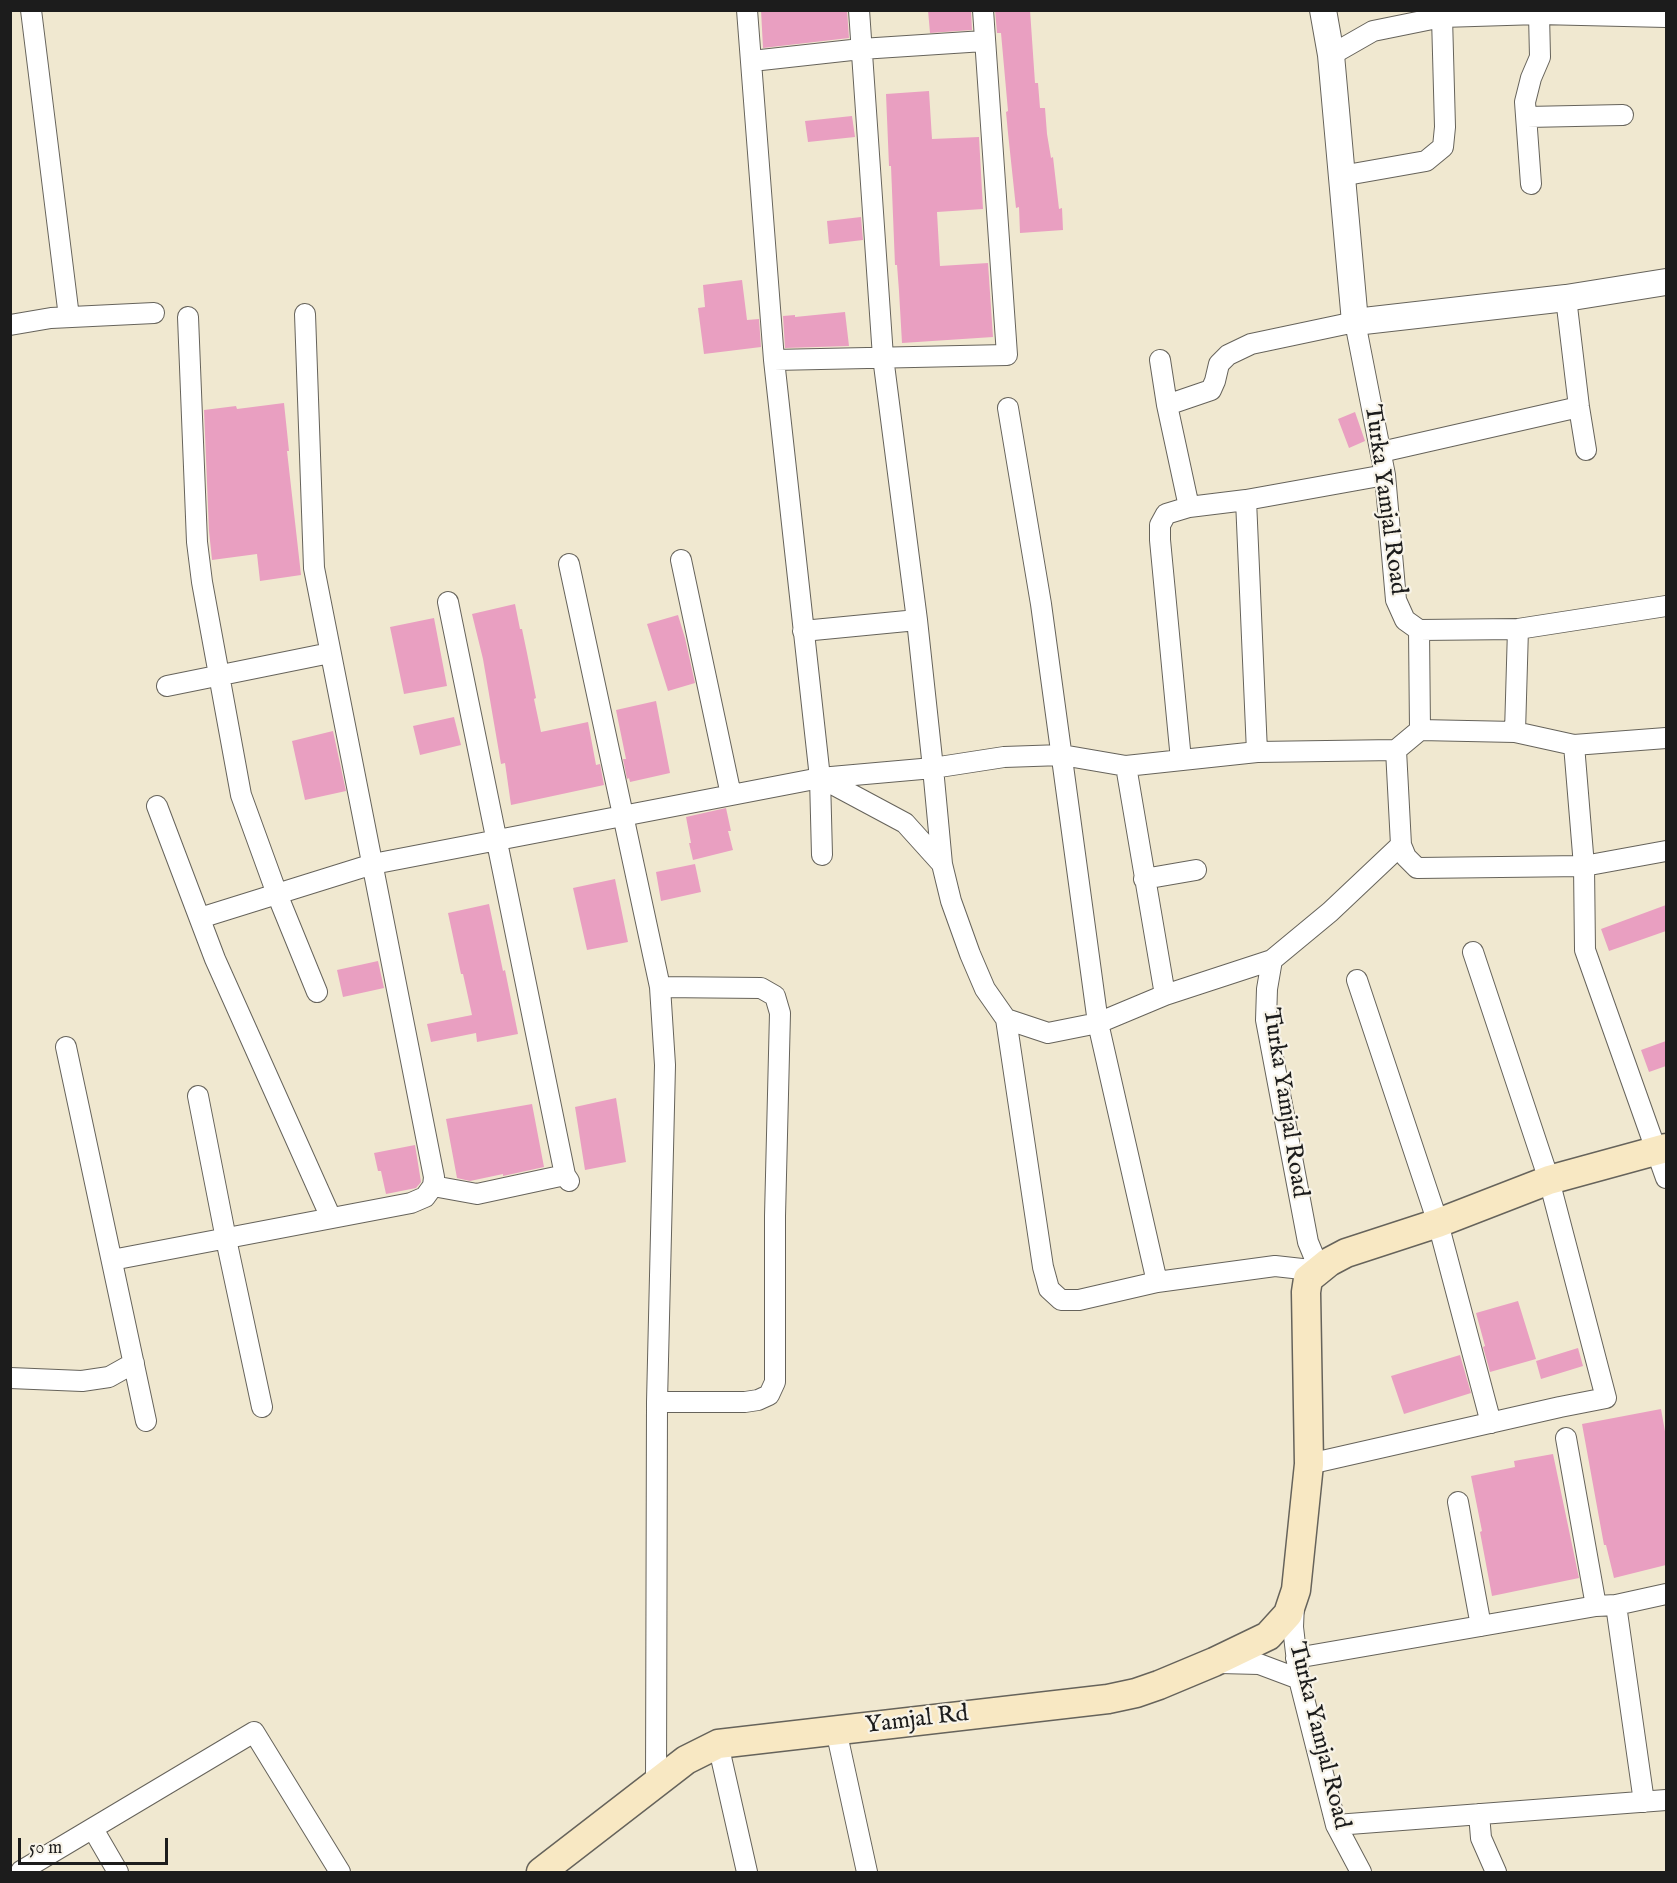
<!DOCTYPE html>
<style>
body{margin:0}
#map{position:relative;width:1677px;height:1883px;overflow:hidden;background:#f0e8d0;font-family:"IM FELL English",serif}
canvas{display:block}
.frame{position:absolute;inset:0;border:12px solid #1c1c1c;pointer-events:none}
.scale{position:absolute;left:18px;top:1838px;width:150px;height:27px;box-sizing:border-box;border:3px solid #1c1c1c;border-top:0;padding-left:8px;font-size:18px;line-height:21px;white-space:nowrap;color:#1c1c1c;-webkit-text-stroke:4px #f7f3e8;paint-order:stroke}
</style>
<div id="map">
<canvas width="1677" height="1883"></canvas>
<div class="frame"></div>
<div class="scale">50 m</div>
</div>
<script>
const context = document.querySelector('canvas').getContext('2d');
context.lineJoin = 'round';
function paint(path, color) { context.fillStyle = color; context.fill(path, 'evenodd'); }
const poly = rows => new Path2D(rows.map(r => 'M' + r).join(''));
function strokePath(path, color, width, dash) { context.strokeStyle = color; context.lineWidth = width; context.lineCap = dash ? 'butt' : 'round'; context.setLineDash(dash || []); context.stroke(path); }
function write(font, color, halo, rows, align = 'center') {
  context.font = font + ' "IM FELL English",serif'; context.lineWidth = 4.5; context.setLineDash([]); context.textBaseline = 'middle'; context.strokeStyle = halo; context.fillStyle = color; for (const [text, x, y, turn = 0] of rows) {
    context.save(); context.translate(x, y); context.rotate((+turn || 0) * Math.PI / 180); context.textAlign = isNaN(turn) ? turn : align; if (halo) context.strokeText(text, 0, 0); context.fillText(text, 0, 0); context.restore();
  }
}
paint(poly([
 [761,10,847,10,849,38,763,48],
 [928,10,971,10,972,30,930,33],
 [995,10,1030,10,1035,83,1038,83,1040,108,1045,108,1047,134,1051,158,1053,157,1059,209,1062,208,1063,230,1020,233,1019,207,1016,208,1008,133,1006,112,1008,111,1001,33,997,33],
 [929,91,932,139,979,137,983,209,937,212,940,266,988,263,993,337,902,343,899,291,897,265,895,265,891,166,889,166,886,94],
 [852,116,855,137,808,142,805,121],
 [861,217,863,240,829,244,827,221],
 [742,280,747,320,759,319,761,347,704,354,698,308,705,307,703,285],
 [845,312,849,346,785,348,783,316,795,315,795,317],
 [284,403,289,451,287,451,301,575,260,581,257,554,212,560,209,531,204,410,236,406,237,409],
 [1355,412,1365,441,1349,448,1338,419],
 [515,604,520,629,522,629,527,653,536,698,534,699,541,732,588,722,596,765,600,764,604,785,511,805,505,763,501,764,483,659,472,614],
 [678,615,685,638,695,683,668,691,647,624],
 [434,618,447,686,404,694,390,627],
 [656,701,670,773,630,782,629,778,627,779,623,759,626,759,616,710],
 [454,717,461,745,420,755,413,726],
 [333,731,346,791,305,800,292,741],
 [726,808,731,831,728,831,733,850,693,860,689,843,691,843,686,817],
 [695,864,701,892,661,901,656,872],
 [615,879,628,942,587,950,573,888],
 [489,904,503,971,505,970,518,1034,477,1042,476,1033,431,1042,427,1024,472,1015,463,974,461,974,448,913],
 [1666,905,1666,931,1609,951,1601,929],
 [378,961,384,988,343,997,337,970],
 [1666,1041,1666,1066,1649,1072,1641,1050],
 [616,1098,626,1162,585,1170,575,1107],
 [532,1104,544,1167,503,1176,503,1174,470,1181,457,1178,446,1119],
 [415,1145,421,1182,416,1188,386,1194,381,1171,378,1171,374,1153],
 [1518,1301,1536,1359,1490,1372,1483,1347,1485,1346,1476,1313],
 [1578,1348,1583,1366,1541,1379,1536,1361],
 [1460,1355,1471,1393,1404,1414,1391,1376],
 [1661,1409,1666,1437,1666,1565,1614,1578,1606,1545,1604,1545,1582,1424],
 [1553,1454,1579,1578,1492,1596,1480,1532,1482,1531,1471,1476,1515,1467,1514,1461]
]), '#e99fc1');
const minor = poly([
 [31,10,69,317],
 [747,10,774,360,820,778,822,855],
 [859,10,883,357,917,620,933,768,942,864],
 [1331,55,1373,31,1442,17,1539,14,1666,17],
 [752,61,861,49,984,41],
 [1527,117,1623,115],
 [1341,176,1426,161,1443,147,1445,127,1442,17],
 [1531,184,1525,102,1531,78,1540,57,1539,14],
 [1566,298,1579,407,1586,450],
 [188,317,197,542,202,582,241,795,277,894,317,992],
 [10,325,51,318,154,313],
 [774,360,1007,355,983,10],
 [1160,360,1167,405,1189,507],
 [1008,408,1041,604,1098,1023,1157,1282],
 [1381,452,1579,407],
 [1246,500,1257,752],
 [681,560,731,795],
 [569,564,660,987,665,1065,657,1402,656,1783],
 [448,602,565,1175,569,1181],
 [1419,630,1518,629,1666,606],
 [803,631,917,620],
 [167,686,330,653],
 [1420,730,1515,732,1574,745,1666,738],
 [1515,732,1518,629],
 [1574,745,1584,866,1585,950,1666,1178],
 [1181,760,1160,540,1160,525,1166,514,1189,507,1246,500,1385,475],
 [1126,766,1165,995],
 [821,778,905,823,942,864,951,901,970,954,985,989,1006,1019,1048,1033,1098,1023,1165,995,1272,960],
 [157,806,215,959,331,1218],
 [1401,845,1406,857,1417,868,1584,866,1666,851],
 [1144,879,1196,870],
 [200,918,373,864,820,778,933,768,1004,757,1062,755,1126,766,1257,752,1396,750],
 [1357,980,1438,1223,1491,1423],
 [1006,1019,1043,1267,1049,1289,1061,1300,1079,1300,1157,1282,1275,1266,1320,1271,1308,1242,1266,1020,1267,989,1272,960,1330,912,1401,845,1396,750,1420,730,1419,630,1405,620,1396,600,1385,475,1355,322,1251,344,1228,355,1219,364,1215,381,1211,390,1167,405],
 [66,1047,146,1421],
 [198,1096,226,1239,262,1407],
 [433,1186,477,1194,565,1175],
 [112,1260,411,1203,425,1197,433,1186,434,1177,314,568,305,314],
 [10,1378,82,1381,109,1377,134,1363],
 [657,1402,745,1402,758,1400,769,1395,775,1382,775,1216,780,1013,775,996,761,988,660,987],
 [1566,1438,1596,1606],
 [1309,1464,1560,1407,1606,1398,1549,1180,1473,952],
 [1458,1502,1481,1626],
 [1294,1604,1293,1627,1299,1679,1336,1825,1361,1872],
 [1616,1605,1644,1802],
 [1296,1658,1596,1606,1616,1605,1666,1594],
 [1220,1663,1259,1664,1299,1679],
 [836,1730,867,1872],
 [718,1744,747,1872],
 [1479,1814,1481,1838,1496,1872],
 [1336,1825,1666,1800],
 [93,1829,118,1872],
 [22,1872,21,1871,254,1732,340,1872]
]);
const tertiary = poly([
 [1323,10,1331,55,1355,322,1566,298,1666,282]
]);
const secondary = poly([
 [541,1872,686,1760,718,1744,1108,1699,1136,1693,1159,1685,1214,1662,1268,1636,1288,1614,1296,1590,1309,1464,1306,1292,1308,1279,1329,1262,1346,1253,1438,1223,1549,1180,1666,1148]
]);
strokePath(minor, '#66635b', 22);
strokePath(tertiary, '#66635b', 28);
strokePath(secondary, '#66635b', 31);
strokePath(minor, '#fff', 20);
strokePath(tertiary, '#fff', 26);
strokePath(secondary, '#f8e8c3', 28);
write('24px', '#1c1c1c', '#f7f3e8', [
 ["Turka Yamjal Road",1384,500,82],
 ["Turka Yamjal Road",1284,1103,81],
 ["Yamjal Rd",917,1721,-7],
 ["Turka Yamjal Road",1318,1736,76]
]);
</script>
